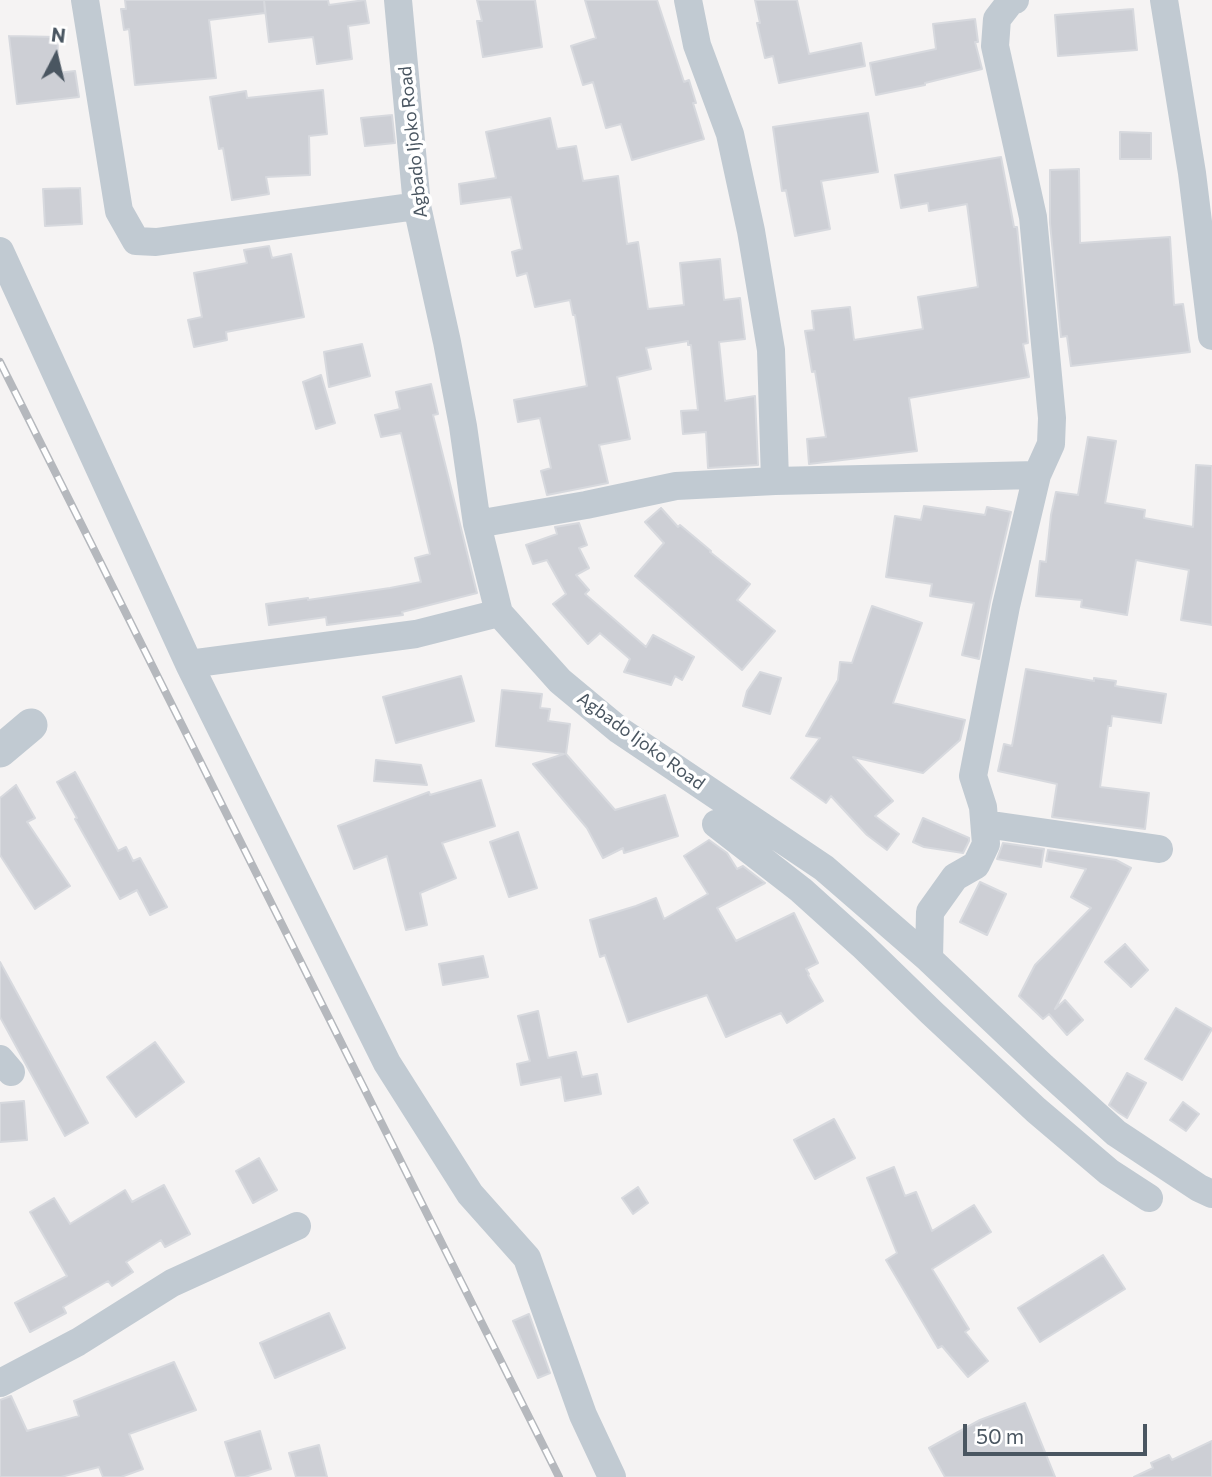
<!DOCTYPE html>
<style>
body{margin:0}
#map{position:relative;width:1212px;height:1477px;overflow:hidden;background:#f5f3f3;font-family:Commissioner,sans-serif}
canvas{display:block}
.north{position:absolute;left:21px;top:21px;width:70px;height:70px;-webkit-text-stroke:5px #fff;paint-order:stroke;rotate:7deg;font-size:19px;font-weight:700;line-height:28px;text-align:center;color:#4a5661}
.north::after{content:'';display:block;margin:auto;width:24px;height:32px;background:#4a5661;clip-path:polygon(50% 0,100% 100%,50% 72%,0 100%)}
.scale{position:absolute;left:963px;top:1424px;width:184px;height:32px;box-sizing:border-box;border:4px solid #4a5661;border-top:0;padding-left:9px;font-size:21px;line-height:24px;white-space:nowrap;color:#4a5661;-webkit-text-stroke:5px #fff;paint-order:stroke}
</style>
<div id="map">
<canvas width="1212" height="1477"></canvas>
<div class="north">N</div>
<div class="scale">50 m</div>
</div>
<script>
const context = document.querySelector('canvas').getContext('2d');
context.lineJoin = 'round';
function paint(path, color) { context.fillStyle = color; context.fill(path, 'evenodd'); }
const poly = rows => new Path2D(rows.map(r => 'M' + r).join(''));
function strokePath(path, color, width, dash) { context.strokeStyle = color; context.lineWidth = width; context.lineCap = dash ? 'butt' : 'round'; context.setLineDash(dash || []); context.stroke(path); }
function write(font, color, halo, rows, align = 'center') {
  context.font = font + ' Commissioner,sans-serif'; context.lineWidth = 7; context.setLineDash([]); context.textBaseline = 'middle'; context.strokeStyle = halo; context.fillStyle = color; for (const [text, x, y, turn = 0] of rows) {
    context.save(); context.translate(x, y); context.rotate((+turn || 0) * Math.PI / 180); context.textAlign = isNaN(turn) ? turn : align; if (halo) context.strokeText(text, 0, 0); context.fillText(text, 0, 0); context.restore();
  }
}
const building = poly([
 [125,0,264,0,265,13,209,20,216,78,135,85,129,29,124,30,121,9,126,9,125,0],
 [264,0,328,0,329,5,365,0,369,23,348,26,352,59,317,64,313,37,269,42,264,0],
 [477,0,535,0,542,47,483,57,477,21,482,21,477,0],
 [585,0,657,0,684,82,689,80,696,103,693,103,704,139,632,160,621,124,606,128,593,82,583,85,571,46,596,38,585,0],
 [755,0,797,0,809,54,861,43,865,66,779,83,773,56,765,58,757,23,760,23,755,0],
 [1133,9,1137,50,1058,56,1055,15,1133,9],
 [975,19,978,42,975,42,982,69,925,83,925,85,876,95,870,63,936,49,933,24,975,19],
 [9,36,58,37,57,73,75,71,79,97,17,104,9,36],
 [323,90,327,134,309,136,310,175,266,177,269,194,232,200,223,148,219,149,210,97,246,91,247,98,323,90],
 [868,113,878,172,821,181,830,229,795,236,786,190,782,191,773,127,868,113],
 [392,115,395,143,365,146,361,118,392,115],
 [550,118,557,149,576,146,583,181,618,176,627,244,638,242,648,309,684,305,680,263,720,259,724,300,740,298,745,339,719,342,725,401,755,396,758,465,708,468,706,432,683,434,681,411,698,410,691,345,688,345,688,341,646,348,651,369,617,377,630,439,599,445,608,483,547,495,541,471,551,468,540,418,518,422,514,400,587,386,575,315,573,315,570,300,535,307,527,273,517,276,512,252,522,249,511,197,461,204,459,184,496,178,486,132,550,118],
 [1120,132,1151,133,1151,159,1120,159,1120,132],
 [1001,157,1014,227,1017,227,1028,343,1023,344,1029,377,909,398,917,451,809,464,807,439,826,437,815,371,812,372,805,331,814,330,812,311,850,307,854,340,923,329,918,297,978,287,967,204,929,211,928,203,901,208,895,175,1001,157],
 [1079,169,1080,243,1170,237,1174,305,1183,304,1190,352,1071,366,1067,336,1061,337,1050,223,1050,170,1079,169],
 [80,188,82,224,45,226,43,189,80,188],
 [269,246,272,258,291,254,304,317,226,332,227,340,194,347,188,320,202,317,194,273,247,263,244,250,269,246],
 [362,344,370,376,329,387,324,352,362,344],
 [321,375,335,423,316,429,303,382,321,375],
 [431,384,438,414,433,415,477,593,402,612,403,615,327,625,326,617,269,625,266,604,308,598,308,600,390,588,421,582,415,558,430,554,401,433,381,437,375,415,400,409,396,392,431,384],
 [1088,437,1116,441,1105,503,1145,510,1144,518,1193,527,1196,465,1212,466,1212,625,1181,620,1189,570,1136,560,1127,615,1081,607,1082,600,1036,596,1040,561,1046,562,1051,515,1056,492,1078,495,1088,437],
 [924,506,985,515,987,507,1011,512,990,602,979,659,962,655,974,603,930,596,932,584,886,577,895,516,921,520,924,506],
 [661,508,678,527,680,525,711,551,710,552,750,584,737,600,775,631,742,670,635,576,664,543,645,522,661,508],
 [579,523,587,545,579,548,589,568,576,575,589,590,585,594,646,647,653,635,694,657,682,680,675,676,671,685,624,672,630,659,600,633,588,644,553,604,566,594,547,560,533,564,526,545,557,534,555,527,579,523],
 [872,606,922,623,893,703,965,720,960,740,923,773,853,757,893,801,875,816,899,834,887,850,867,835,831,796,826,803,791,778,820,738,806,736,838,680,840,662,852,663,872,606],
 [1026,669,1094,681,1094,678,1116,681,1115,686,1166,694,1161,723,1112,716,1111,726,1108,726,1100,787,1149,793,1145,829,1052,817,1057,784,998,771,1004,744,1012,746,1026,669],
 [760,672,781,678,770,714,743,706,747,691,760,672],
 [461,676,474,721,396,743,383,697,461,676],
 [502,690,542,694,540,708,550,709,548,721,570,724,566,754,615,810,665,795,678,836,624,853,623,848,603,858,587,828,533,764,564,754,496,746,502,690],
 [376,760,421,765,427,785,374,781,376,760],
 [75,772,118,851,126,847,133,861,140,858,167,907,150,915,137,890,120,899,75,819,77,818,57,782,75,772],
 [481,780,495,826,442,843,456,878,420,893,427,925,406,930,387,856,354,869,338,826,429,792,430,795,481,780],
 [16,785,35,818,27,822,70,886,35,909,0,855,0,798,16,785],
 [923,818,969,838,969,841,963,853,924,847,913,842,923,818],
 [518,832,537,888,509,897,490,842,518,832],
 [709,840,727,853,737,869,743,866,765,883,717,908,736,941,794,913,818,963,806,969,809,974,808,975,823,1001,787,1023,781,1013,726,1037,707,995,628,1022,605,955,600,957,590,920,636,906,656,898,664,919,708,894,684,856,709,840],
 [1003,843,1044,849,1041,867,997,859,1003,843],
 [1048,850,1116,860,1131,868,1055,1009,1065,1000,1083,1020,1067,1035,1049,1014,1043,1019,1019,996,1035,965,1091,908,1071,897,1086,869,1046,861,1048,850],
 [980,882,1006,894,987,935,960,922,980,882],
 [1125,944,1148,970,1131,987,1105,962,1125,944],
 [483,956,488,977,443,985,439,964,483,956],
 [0,962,88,1123,65,1136,0,1017,0,962],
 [1176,1008,1212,1029,1182,1080,1145,1059,1176,1008],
 [538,1011,548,1058,576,1052,582,1077,597,1074,601,1094,565,1101,561,1077,521,1085,517,1064,530,1061,518,1016,538,1011],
 [155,1042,184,1082,136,1117,107,1077,155,1042],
 [1127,1073,1146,1083,1127,1118,1119,1113,1109,1105,1127,1073],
 [24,1101,27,1140,0,1142,0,1103,24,1101],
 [1183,1102,1199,1114,1186,1131,1170,1120,1183,1102],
 [834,1119,855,1158,815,1179,794,1140,834,1119],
 [259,1158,277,1190,253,1203,236,1171,259,1158],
 [894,1167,905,1196,916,1192,932,1231,974,1205,991,1232,932,1269,969,1329,965,1332,988,1361,968,1377,942,1346,938,1348,886,1260,897,1253,867,1178,894,1167],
 [164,1185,190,1234,165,1247,161,1240,126,1262,133,1272,112,1286,108,1281,63,1307,66,1313,30,1332,15,1303,67,1276,30,1212,54,1198,70,1224,125,1190,132,1202,164,1185],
 [638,1187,648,1203,633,1214,622,1198,638,1187],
 [1103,1255,1125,1289,1040,1342,1018,1308,1103,1255],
 [329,1313,345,1348,275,1378,260,1343,329,1313],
 [529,1314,550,1373,538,1378,513,1321,529,1314],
 [174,1362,196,1410,129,1434,143,1469,121,1477,103,1477,99,1467,61,1477,0,1477,0,1400,11,1396,27,1431,79,1416,74,1401,174,1362],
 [1025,1403,1055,1477,945,1477,929,1448,980,1420,1025,1403],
 [260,1431,271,1469,245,1477,236,1477,225,1442,260,1431],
 [1212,1441,1212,1477,1134,1477,1153,1468,1151,1463,1169,1455,1172,1460,1212,1441],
 [319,1445,327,1477,296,1477,289,1453,319,1445]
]);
paint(building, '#cdcfd5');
strokePath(building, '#d7d9de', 2);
strokePath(poly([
 [85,0,119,211,136,241,156,242,417,206],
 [398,0,417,206,447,342,463,426,477,524,499,613,560,681,619,730,824,868,929,959,1043,1067,1116,1133,1199,1188,1212,1194],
 [688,0,697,45,730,134,751,231,771,350,775,481],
 [1164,0,1192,173,1212,336],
 [0,251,189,664,387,1063,470,1194,527,1258,583,1415,612,1477],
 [477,524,586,505,676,486,775,481,1037,475],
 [189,664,416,634,499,613],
 [716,824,801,890,862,945,932,1013,1036,1110,1109,1172,1149,1198],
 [985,824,1159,849],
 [929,959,930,912,955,877,976,865,986,844,983,807,973,776,1006,606,1037,475,1051,444,1052,418,1033,217,995,46,997,19,1011,1,1015,0],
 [0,1059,11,1072],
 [0,1383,78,1342,172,1283,297,1226]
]), '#c1cad2', 28);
strokePath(poly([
 [0,751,31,725]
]), '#c1cad2', 33);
const rail = poly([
 [0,362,559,1477]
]);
strokePath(rail, '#b5b8bd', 8);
strokePath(rail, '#fff', 5, [16]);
write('18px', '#4a5661', '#fff', [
 ["Agbado Ijoko Road",413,142,-96],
 ["Agbado Ijoko Road",641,741,36]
]);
</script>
